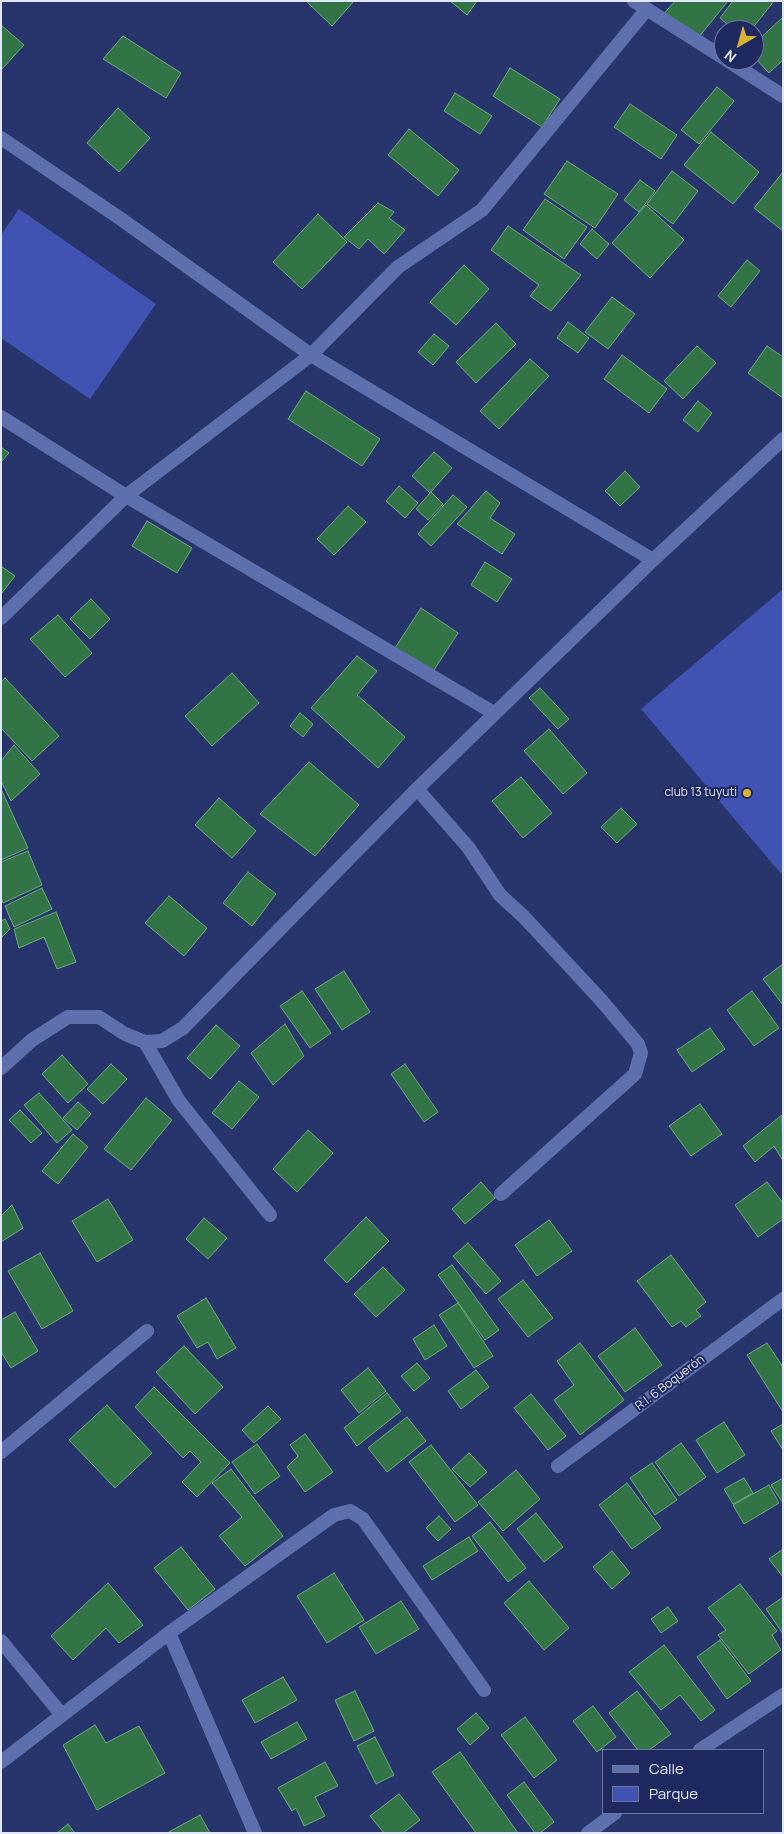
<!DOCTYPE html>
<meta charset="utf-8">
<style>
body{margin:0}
#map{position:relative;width:784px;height:1834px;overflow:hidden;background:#28346c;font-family:Manrope,sans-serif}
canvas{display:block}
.frame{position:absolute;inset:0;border:2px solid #e1e8fd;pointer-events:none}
.legend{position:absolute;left:602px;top:1749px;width:162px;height:65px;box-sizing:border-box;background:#1e2960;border:1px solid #6c759f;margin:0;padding:6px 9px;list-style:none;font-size:15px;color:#e1e8fd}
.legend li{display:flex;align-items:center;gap:10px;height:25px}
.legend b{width:25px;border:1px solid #6c759f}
.north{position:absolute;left:714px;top:20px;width:50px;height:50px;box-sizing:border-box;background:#1e2960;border:1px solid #6c759f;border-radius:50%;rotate:218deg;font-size:14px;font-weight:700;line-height:20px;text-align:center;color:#e1e8fd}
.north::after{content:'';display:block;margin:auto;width:18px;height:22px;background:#dab333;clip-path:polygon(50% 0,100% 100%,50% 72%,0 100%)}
</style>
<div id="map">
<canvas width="784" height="1834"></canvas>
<div class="frame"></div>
<ul class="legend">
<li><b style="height:6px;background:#5e6fad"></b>Calle</li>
<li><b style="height:14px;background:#4053b2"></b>Parque</li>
</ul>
<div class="north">N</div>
</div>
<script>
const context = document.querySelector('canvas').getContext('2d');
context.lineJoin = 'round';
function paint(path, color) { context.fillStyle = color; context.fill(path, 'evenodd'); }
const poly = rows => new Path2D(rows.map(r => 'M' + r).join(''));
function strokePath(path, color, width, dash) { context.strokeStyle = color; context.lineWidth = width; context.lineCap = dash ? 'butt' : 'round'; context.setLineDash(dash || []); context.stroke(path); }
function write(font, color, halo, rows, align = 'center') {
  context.font = font + ' Manrope,sans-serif'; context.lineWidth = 4; context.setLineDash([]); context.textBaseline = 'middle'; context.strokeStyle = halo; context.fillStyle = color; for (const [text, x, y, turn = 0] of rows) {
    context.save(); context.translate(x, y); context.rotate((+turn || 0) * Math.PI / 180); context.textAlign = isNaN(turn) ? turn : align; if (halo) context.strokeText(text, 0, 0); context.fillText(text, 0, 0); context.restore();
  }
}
paint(poly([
 [19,209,156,304,90,399,1,338,1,235],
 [783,589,783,876,641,709]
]), '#4053b2');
const building = poly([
 [306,1,354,1,332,26,306,1],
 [450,1,477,1,467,15,450,1],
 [675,1,728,1,698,38,662,16,675,1],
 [733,1,774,1,751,30,734,30,720,18,733,1],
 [783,17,783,60,769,73,754,57,754,44,783,17],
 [1,25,24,45,1,70,1,25],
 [123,36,181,73,166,98,103,59,123,36],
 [510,68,560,99,542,127,493,96,510,68],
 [717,87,734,101,699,144,681,130,717,87],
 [455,93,492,116,480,134,444,111,455,93],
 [630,104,677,135,661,159,614,127,630,104],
 [118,108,150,138,119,172,87,143,118,108],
 [409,129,459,170,438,196,388,155,409,129],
 [711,132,759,172,733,204,684,165,711,132],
 [567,161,618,194,595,228,544,194,567,161],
 [672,171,698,191,673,224,647,204,672,171],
 [783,172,783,231,754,208,783,172],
 [640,180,655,191,639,212,624,200,640,180],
 [545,199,587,227,564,259,523,230,545,199],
 [378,203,394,212,389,218,405,230,384,254,368,239,359,249,344,237,378,203],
 [646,205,684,240,650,278,612,243,646,205],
 [318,214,347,242,302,289,273,262,318,214],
 [508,226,581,275,551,311,530,296,539,285,491,250,508,226],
 [592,229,609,244,597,259,580,244,592,229],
 [747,260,760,271,731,307,718,296,747,260],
 [464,265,489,289,456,325,430,302,464,265],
 [612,297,635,314,608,349,585,332,612,297],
 [568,322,589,338,578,353,557,338,568,322],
 [496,323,516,344,476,383,456,362,496,323],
 [434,334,449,346,433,365,418,352,434,334],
 [697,346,716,363,683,399,664,381,697,346],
 [767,346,783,357,783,398,748,373,767,346],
 [622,355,667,389,649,413,604,379,622,355],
 [530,359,549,376,499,429,480,411,530,359],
 [306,391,380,439,362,466,288,419,306,391],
 [698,401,712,413,698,432,683,420,698,401],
 [1,447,9,453,1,462,1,447],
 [434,452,452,468,430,493,412,476,434,452],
 [625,471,640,487,620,506,605,491,625,471],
 [399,486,418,503,405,518,386,501,399,486],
 [486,491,500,503,490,518,515,534,502,554,457,524,486,491],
 [431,492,443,504,428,520,416,509,431,492],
 [453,495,467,507,431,546,418,534,453,495],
 [348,506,366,522,334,555,317,539,348,506],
 [147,521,192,548,177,573,132,546,147,521],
 [485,562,512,579,497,602,471,585,485,562],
 [1,566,15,576,1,594,1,566],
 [91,599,110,619,90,639,70,619,91,599],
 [421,608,458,633,432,673,395,648,421,608],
 [58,615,92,653,65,677,30,639,58,615],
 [357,656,377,671,357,695,405,737,378,768,311,708,357,656],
 [232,673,259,703,212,746,185,716,232,673],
 [5,678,59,736,32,761,1,728,1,682,5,678],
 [540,688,569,719,558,729,529,698,540,688],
 [300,713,313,724,303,737,290,726,300,713],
 [549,729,587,773,563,794,524,751,549,729],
 [14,745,40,774,11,801,1,781,1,761,14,745],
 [309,762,359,805,315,856,260,814,309,762],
 [521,777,552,813,523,838,492,801,521,777],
 [1,789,28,848,1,860,1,789],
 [219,798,256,831,232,858,195,825,219,798],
 [621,808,637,824,617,843,601,827,621,808],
 [28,851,42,885,3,903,1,898,1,862,28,851],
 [248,872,276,894,252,926,223,903,248,872],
 [42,888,52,909,14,927,5,906,42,888],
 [169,896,207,928,184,956,145,923,169,896],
 [56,912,76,962,57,969,44,937,19,948,14,929,56,912],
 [5,919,10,929,1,938,1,921,5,919],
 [783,964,783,1005,763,979,783,964],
 [344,971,370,1012,342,1030,315,989,344,971],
 [302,991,331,1033,310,1048,280,1006,302,991],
 [752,991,779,1028,754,1046,727,1010,752,991],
 [285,1024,304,1056,273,1085,251,1053,285,1024],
 [216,1025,240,1046,210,1079,187,1058,216,1025],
 [710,1028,725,1049,692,1072,677,1050,710,1028],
 [62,1055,88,1084,68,1103,42,1074,62,1055],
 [111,1064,127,1079,103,1104,87,1089,111,1064],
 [405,1064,438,1112,424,1122,391,1074,405,1064],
 [239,1081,259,1097,232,1129,212,1113,239,1081],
 [39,1093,72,1130,57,1143,24,1105,39,1093],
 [146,1098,172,1120,131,1170,104,1149,146,1098],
 [78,1102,91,1114,77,1130,63,1118,78,1102],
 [700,1104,722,1134,691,1156,669,1126,700,1104],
 [20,1110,42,1133,31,1143,9,1120,20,1110],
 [782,1115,783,1161,774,1146,755,1162,743,1146,782,1115],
 [308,1130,333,1153,297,1192,273,1169,308,1130],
 [73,1134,88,1147,58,1184,42,1171,73,1134],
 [481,1182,495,1198,465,1224,452,1209,481,1182],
 [767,1182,783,1203,783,1219,758,1237,735,1205,767,1182],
 [108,1199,133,1240,97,1262,72,1221,108,1199],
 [12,1205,23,1228,1,1242,1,1216,12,1205],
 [366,1217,389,1241,347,1283,324,1260,366,1217],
 [204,1218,227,1238,208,1259,186,1239,204,1218],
 [549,1220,572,1251,537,1276,515,1245,549,1220],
 [468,1243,501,1281,486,1294,453,1256,468,1243],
 [40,1253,73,1311,42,1329,8,1271,40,1253],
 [671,1255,706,1302,696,1310,701,1316,686,1327,681,1321,672,1327,637,1281,671,1255],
 [452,1265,499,1330,485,1340,438,1275,452,1265],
 [383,1267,405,1290,376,1317,354,1294,383,1267],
 [523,1280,553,1318,528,1337,498,1299,523,1280],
 [206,1298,236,1348,217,1359,208,1342,197,1348,177,1316,206,1298],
 [458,1303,493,1356,474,1368,439,1315,458,1303],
 [15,1312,38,1351,11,1368,1,1352,1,1320,15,1312],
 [434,1325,447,1346,425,1360,413,1339,434,1325],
 [635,1328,662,1365,625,1392,598,1356,635,1328],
 [580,1343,624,1400,580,1435,554,1400,574,1385,557,1361,580,1343],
 [767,1343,783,1367,783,1412,747,1355,767,1343],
 [184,1346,223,1387,195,1414,156,1372,184,1346],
 [417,1363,430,1378,414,1391,401,1376,417,1363],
 [368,1368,386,1391,359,1413,341,1390,368,1368],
 [476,1370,489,1387,461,1409,448,1391,476,1370],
 [154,1387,230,1463,197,1497,182,1482,201,1462,190,1451,183,1458,135,1407,154,1387],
 [387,1393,401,1411,357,1446,344,1428,387,1393],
 [531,1394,566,1436,548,1450,514,1408,531,1394],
 [107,1405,152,1453,115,1488,69,1440,107,1405],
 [268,1406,281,1419,254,1443,242,1430,268,1406],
 [407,1417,426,1441,387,1472,368,1448,407,1417],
 [724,1422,745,1455,717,1473,696,1440,724,1422],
 [783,1424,783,1450,771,1431,783,1424],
 [305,1434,333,1472,305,1492,287,1467,298,1456,290,1445,305,1434],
 [681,1443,706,1477,679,1496,655,1462,681,1443],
 [257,1444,280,1476,255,1494,232,1462,257,1444],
 [431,1445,478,1505,455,1522,409,1462,431,1445],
 [469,1453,487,1472,470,1487,452,1469,469,1453],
 [652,1463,677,1500,655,1515,630,1478,652,1463],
 [231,1469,283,1536,245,1566,219,1536,242,1517,212,1483,231,1469],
 [516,1470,540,1499,503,1531,478,1502,516,1470],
 [744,1478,753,1493,733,1504,724,1489,744,1478],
 [783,1478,783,1503,771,1485,783,1478],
 [627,1483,661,1528,632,1549,599,1505,627,1483],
 [769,1485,779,1503,744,1524,733,1505,769,1485],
 [536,1513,563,1547,544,1562,517,1529,536,1513],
 [439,1516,451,1529,438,1541,426,1528,439,1516],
 [490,1522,526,1568,508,1582,472,1536,490,1522],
 [469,1537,478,1551,432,1580,423,1566,469,1537],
 [181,1547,215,1589,188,1610,154,1568,181,1547],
 [783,1549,783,1577,769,1559,783,1549],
 [612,1551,630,1573,612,1589,593,1567,612,1551],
 [334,1573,364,1620,327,1643,297,1596,334,1573],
 [529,1581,569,1628,544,1650,504,1603,529,1581],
 [108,1583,143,1625,119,1643,106,1628,73,1660,51,1636,108,1583],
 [740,1584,777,1631,772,1635,781,1650,749,1674,718,1635,726,1630,708,1608,740,1584],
 [783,1597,783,1634,766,1609,783,1597],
 [401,1601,419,1629,376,1654,359,1627,401,1601],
 [668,1607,678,1621,661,1633,651,1619,668,1607],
 [720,1640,751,1681,727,1699,697,1657,720,1640],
 [664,1645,715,1710,701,1721,680,1695,661,1710,629,1672,664,1645],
 [283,1677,297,1700,255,1723,242,1700,283,1677],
 [355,1691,374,1731,354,1741,335,1700,355,1691],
 [637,1691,671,1734,649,1750,638,1750,609,1713,637,1691],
 [593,1706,616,1737,597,1752,573,1721,593,1706],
 [476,1713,489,1728,470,1745,457,1729,476,1713],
 [525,1717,557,1760,534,1778,501,1735,525,1717],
 [297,1722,307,1739,271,1759,261,1742,297,1722],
 [95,1725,106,1743,139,1726,165,1773,97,1810,63,1745,95,1725],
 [375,1737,394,1775,376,1784,357,1746,375,1737],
 [460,1752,518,1833,476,1833,432,1772,460,1752],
 [325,1762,338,1786,315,1797,325,1816,304,1826,296,1808,292,1811,278,1788,325,1762],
 [524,1782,554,1822,540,1833,535,1833,507,1795,524,1782],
 [399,1794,420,1820,403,1833,384,1833,370,1816,399,1794],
 [200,1815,210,1833,167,1833,200,1815],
 [68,1824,75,1833,57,1833,68,1824]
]);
paint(building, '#337446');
strokePath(building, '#6aab7a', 1);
strokePath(poly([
 [417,789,468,847,500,895,524,917,601,1000,638,1044,641,1053,635,1074,501,1194],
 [145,1042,179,1101,270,1215]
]), '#5e6fad', 14);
strokePath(poly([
 [634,1,724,58],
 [727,60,783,96],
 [1,138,121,219,311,355,653,560],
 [1,417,126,496,494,713],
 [1,618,126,496,311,355,398,267,482,210,647,9],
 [1,1068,32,1040,68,1017,99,1017,125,1034,145,1042,162,1041,183,1028,417,789,653,560,783,439],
 [1,1452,147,1331],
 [558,1466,783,1299],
 [169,1633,255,1833],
 [1,1641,62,1715],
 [1,1762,169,1633,334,1515,350,1511,363,1519,484,1690]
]), '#5e6fad', 14);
strokePath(poly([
 [700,1750,783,1695],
 [588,1833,615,1813]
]), '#5e6fad', 14);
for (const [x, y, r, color] of [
 [747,793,5,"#dab333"]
]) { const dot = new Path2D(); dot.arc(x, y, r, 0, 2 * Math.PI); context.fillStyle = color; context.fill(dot); strokePath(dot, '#1e2960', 2); }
write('12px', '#e1e8fd', '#1e2960', [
 ["club 13 tuyuti",737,793]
], 'right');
write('12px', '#e1e8fd', '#1e2960', [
 ["R.I. 6 Boquerón",670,1383,-37]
]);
</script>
